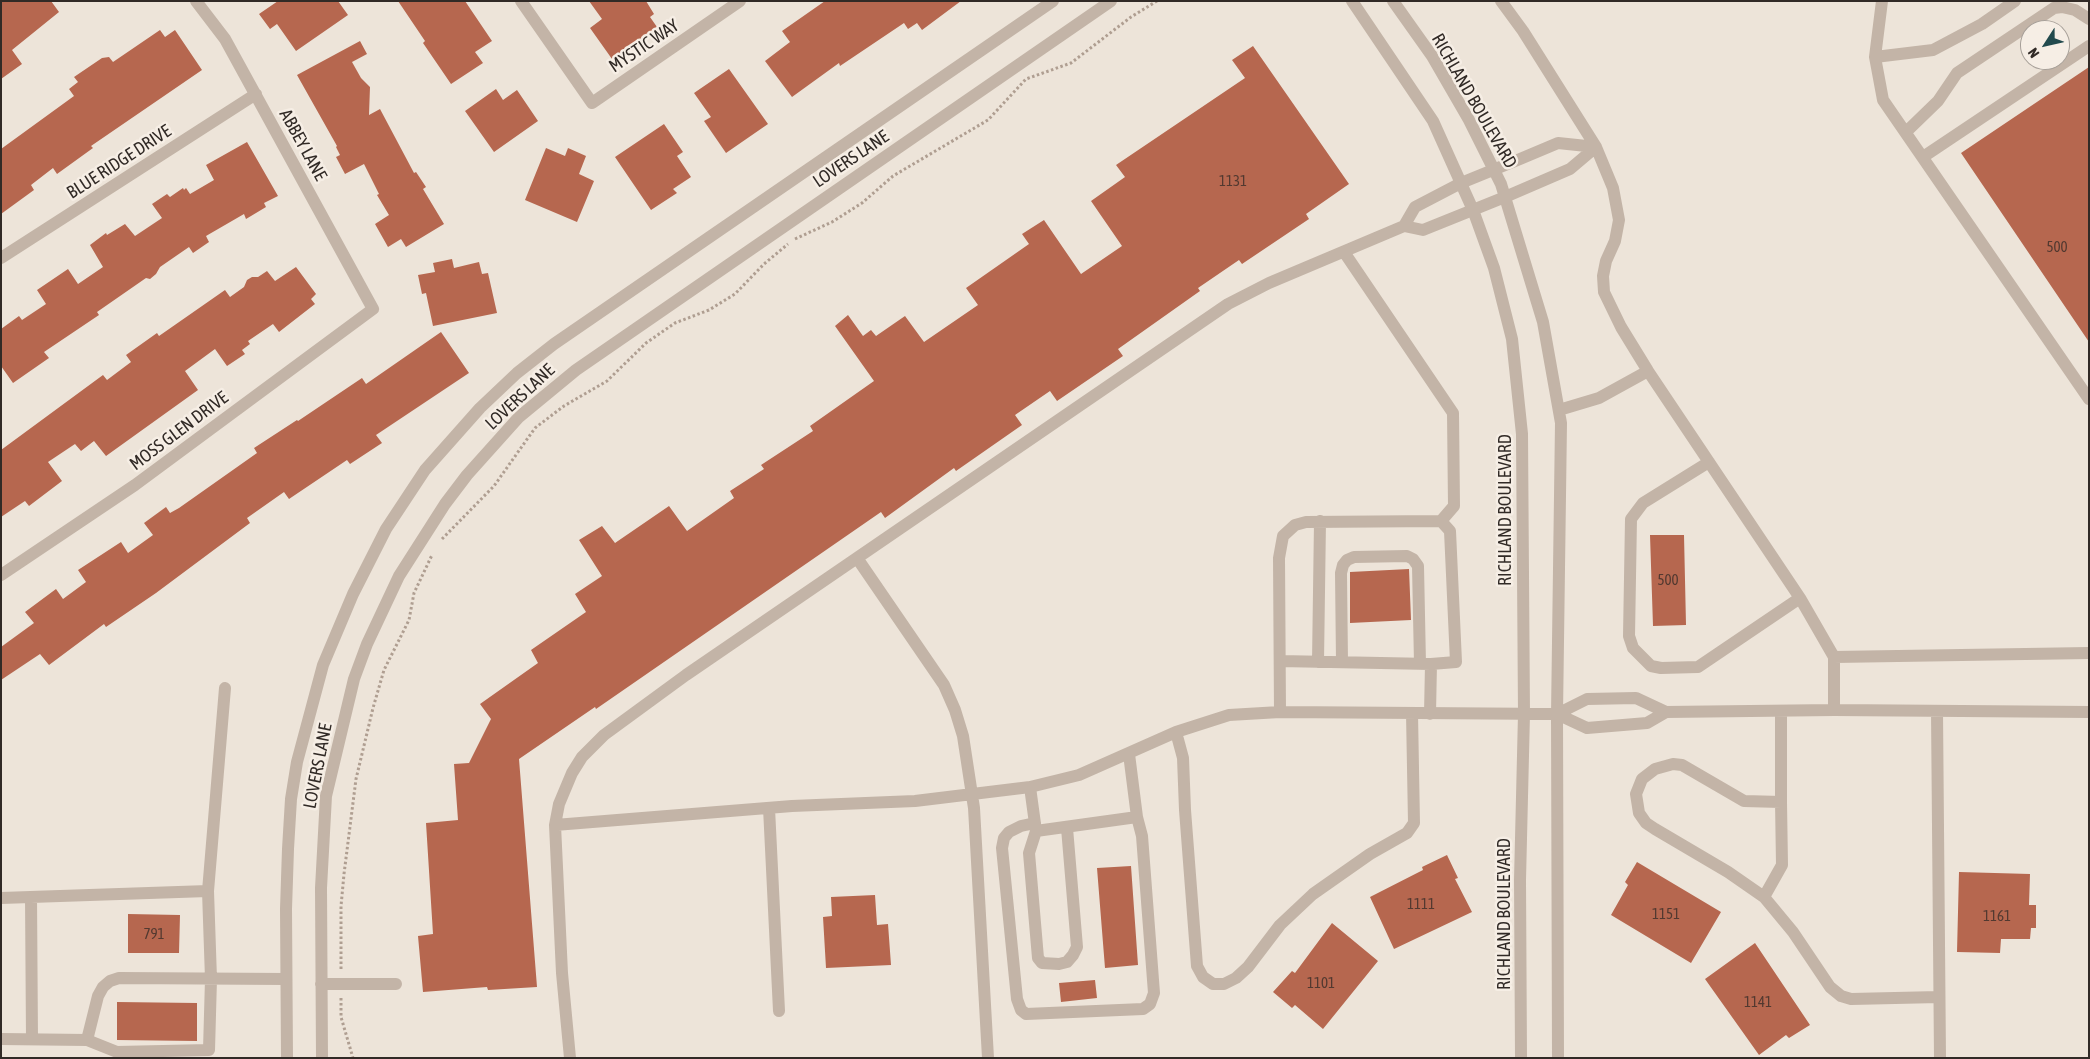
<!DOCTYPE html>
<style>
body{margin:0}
#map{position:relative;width:2090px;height:1059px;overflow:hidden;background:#ede4d9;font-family:"Asap Condensed",sans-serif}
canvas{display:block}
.frame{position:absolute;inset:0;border:2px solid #312a26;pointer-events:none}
.north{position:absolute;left:2020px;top:20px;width:50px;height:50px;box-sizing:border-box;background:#f6eee5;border:1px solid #a7a099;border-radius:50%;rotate:235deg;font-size:14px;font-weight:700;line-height:20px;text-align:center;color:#312a26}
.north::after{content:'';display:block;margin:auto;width:18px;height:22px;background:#224a4d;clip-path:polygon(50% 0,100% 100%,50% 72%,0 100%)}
</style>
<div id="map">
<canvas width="2090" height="1059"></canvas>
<div class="frame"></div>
<div class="north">N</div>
</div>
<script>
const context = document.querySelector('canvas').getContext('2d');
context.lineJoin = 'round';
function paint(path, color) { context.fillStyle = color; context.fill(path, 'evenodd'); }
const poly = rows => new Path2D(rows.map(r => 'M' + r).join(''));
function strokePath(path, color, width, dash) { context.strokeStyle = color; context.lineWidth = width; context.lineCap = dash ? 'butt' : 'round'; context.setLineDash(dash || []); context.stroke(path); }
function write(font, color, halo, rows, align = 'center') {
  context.font = font + ' "Asap Condensed",sans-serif'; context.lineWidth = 5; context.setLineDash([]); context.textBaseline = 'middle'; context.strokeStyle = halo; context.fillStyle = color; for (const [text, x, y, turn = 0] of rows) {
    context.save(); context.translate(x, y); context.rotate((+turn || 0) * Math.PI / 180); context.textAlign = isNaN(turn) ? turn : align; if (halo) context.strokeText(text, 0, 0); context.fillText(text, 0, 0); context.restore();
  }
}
paint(poly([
 [1,1,51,1,59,12,12,50,22,64,1,79],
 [278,1,338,1,348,15,296,51,277,24,270,29,259,14],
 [398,1,465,1,492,41,475,52,483,63,451,84,423,43,425,41],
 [589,1,646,1,654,14,650,17,657,27,612,59,590,28,602,19],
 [825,1,961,1,922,30,917,23,908,29,904,23,840,66,839,63,792,97,765,61,790,42,782,31],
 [160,30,165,37,175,30,202,70,91,146,93,148,57,174,53,168,31,185,34,190,1,214,1,149,74,96,69,89,78,82,74,77,102,58,109,57,113,62],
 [360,41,367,54,352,62,361,78,370,87,369,115,380,109,414,173,416,172,426,187,423,189,444,224,406,247,401,239,388,247,375,224,389,215,377,195,379,194,364,164,345,174,336,157,340,155,336,147,337,146,297,75],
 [1253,46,1349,184,1306,214,1309,219,1242,264,1239,260,1198,288,1200,291,1118,349,1123,356,1057,401,1050,391,1015,415,1022,425,956,471,954,468,885,518,881,512,596,709,595,707,519,759,537,987,488,990,487,987,423,992,418,936,433,934,426,823,458,820,454,764,469,763,491,719,480,704,538,663,531,650,586,612,575,594,602,576,579,540,602,526,615,543,669,506,687,531,734,498,730,491,764,469,761,465,813,431,810,426,874,381,835,326,848,315,863,336,871,330,876,336,905,316,924,342,978,305,966,288,1029,244,1022,234,1044,220,1081,274,1122,246,1091,201,1125,177,1116,165,1245,78,1232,60],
 [2089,67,2089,342,1961,153],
 [729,69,768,124,726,153,704,121,711,117,694,93],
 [496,89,503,100,517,90,538,121,494,152,465,111],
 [664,124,683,152,677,156,691,177,673,189,677,193,651,210,615,157],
 [247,142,278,196,264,203,266,207,246,219,244,214,206,236,209,242,193,253,189,247,160,267,156,274,150,279,146,278,97,312,99,315,44,352,49,358,13,383,1,366,1,329,19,316,22,320,46,304,37,290,68,269,78,284,103,267,90,245,106,233,107,235,125,224,135,236,162,218,152,204,167,194,170,197,183,188,184,190,186,188,190,194,214,180,206,165],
 [546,148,565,156,568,148,586,156,579,174,594,181,577,222,525,200],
 [452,259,454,268,479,262,482,274,488,273,497,313,433,326,426,293,422,294,418,275,435,272,433,263],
 [296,267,316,294,311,299,315,304,279,332,273,324,248,341,250,344,242,350,245,354,227,366,215,349,185,371,198,390,106,456,94,441,81,451,75,444,48,462,62,481,29,506,25,501,1,517,1,450,103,375,107,380,131,362,126,355,157,333,159,336,225,290,230,297,244,287,247,280,252,277,258,277,267,271,275,281],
 [441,332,469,373,376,435,382,443,350,464,347,460,289,499,284,492,247,518,250,523,156,593,106,627,104,624,49,665,40,654,1,680,1,647,34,623,25,612,56,589,63,599,86,582,78,570,121,542,128,553,153,535,144,523,166,507,170,513,179,508,257,453,254,448,297,420,298,421,362,378,366,384],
 [1650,535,1684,535,1686,625,1653,626],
 [1409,569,1411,620,1350,623,1350,572],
 [1447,855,1458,878,1455,879,1472,912,1394,949,1370,897,1423,870,1422,867],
 [1637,862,1721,912,1691,963,1611,915,1628,885,1625,882],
 [1131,866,1138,965,1105,968,1097,868],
 [1959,872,2030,874,2029,905,2036,905,2036,928,2031,928,2030,939,2001,939,2000,953,1957,952],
 [875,895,877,925,888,924,891,965,826,968,823,917,832,916,831,897],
 [128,914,180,915,179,953,128,953],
 [1332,923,1378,961,1323,1029,1295,1005,1292,1008,1273,992,1292,971,1295,973],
 [1755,943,1810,1025,1789,1038,1786,1035,1759,1055,1705,979],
 [1095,980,1097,998,1061,1002,1059,983],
 [117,1002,197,1003,197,1041,117,1040]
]), '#b6674f');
strokePath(poly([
 [795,239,832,222,862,203,893,176,988,120,1026,79,1071,63,1131,17,1157,1],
 [442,539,494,486,535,428,564,406,607,381,646,343,675,323,709,310,735,294,764,264,788,244],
 [341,969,341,906,344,874,356,779,373,708,384,670,409,620,414,593,432,555],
 [341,998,341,1017,353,1058]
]), '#af9e91', 3, [2.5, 2.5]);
strokePath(poly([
 [521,1,592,103,740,1],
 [1352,1,1433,121,1473,210,1494,268,1512,339,1522,434,1524,714,1520,880,1521,1058],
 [1393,1,1432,56,1469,120,1501,184,1543,322,1561,423,1557,714,1558,1058],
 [1501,1,1523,31,1596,147,1613,188,1619,220,1615,241,1606,261,1603,276,1604,292,1621,327,1648,371,1800,598,1834,657,1834,710],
 [1882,1,1875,57,1883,100,2089,399],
 [1875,57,1933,50,1982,24,2015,1],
 [1906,132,1938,101,1957,73,2054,8,2062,7,2075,10,2089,19],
 [1923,157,2089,46],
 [1404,226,1415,207,1461,183,1520,159,1558,143,1596,147],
 [1,258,256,94],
 [1559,410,1599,398,1648,371],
 [1709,462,1643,503,1631,519,1629,636,1633,648,1651,666,1661,668,1698,667,1800,598],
 [857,558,944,685,955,710,963,736,974,808,988,1058],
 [1,575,135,485,373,309,225,39,196,1],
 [1834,657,2089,653],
 [1280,661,1431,664,1430,714],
 [1318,662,1320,521],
 [1342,662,1341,573,1343,565,1347,560,1354,557,1407,556,1413,559,1418,566,1420,664],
 [1431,664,1456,662,1450,531,1441,521],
 [1937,711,1940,1058],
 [1280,712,1279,558,1283,536,1295,525,1306,522,1441,521,1454,506,1453,413,1344,252],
 [1781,712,1781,802,1744,801,1682,765,1673,764,1655,769,1642,779,1636,794,1639,813,1646,823,1655,829,1728,872,1764,897,1793,932,1830,987,1841,996,1851,999,1939,997],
 [1557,714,1587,699,1636,698,1666,712,1834,710,2089,712],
 [1176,732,1183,758,1185,810,1197,966,1203,977,1213,984,1224,984,1236,978,1248,967,1280,925,1313,894,1370,854,1407,833,1414,823,1412,713],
 [1030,787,1036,831,1137,817,1129,754],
 [769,808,779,1011],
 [1035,823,1021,826,1009,832,1004,838,1002,848,1017,999,1021,1010,1026,1014,1143,1009,1150,1004,1154,993,1142,836,1137,817],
 [555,825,792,806,915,801,1030,787,1079,775,1176,732,1229,715,1280,712,1557,714,1587,728,1647,723,1666,712],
 [1036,831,1029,853,1038,958,1042,963,1059,964,1067,962,1073,955,1077,947,1067,828],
 [208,891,225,688],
 [31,897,32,1039],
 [1764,897,1782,865,1781,802],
 [1,898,208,891,211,979,209,1050,117,1052,87,1040,1,1039],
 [321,984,396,984],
 [87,1040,98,996,103,987,110,981,119,978,286,979],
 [287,1058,286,909,288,849,291,799,297,762,323,665,353,594,386,529,425,470,480,408,517,373,554,344,1053,1],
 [322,1058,321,888,326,796,354,679,367,644,399,576,445,504,467,475,519,417,576,370,1111,1],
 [570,1058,562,973,555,825,559,804,572,773,582,757,604,735,686,675,1228,304,1269,283,1404,226,1423,230,1505,197,1570,169,1596,147]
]), '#c3b4a7', 12);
write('15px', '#523930', null, [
 ["1131",1233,181],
 ["500",2057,247],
 ["500",1668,580],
 ["1111",1421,904],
 ["1151",1666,914],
 ["1161",1997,916],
 ["791",154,934],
 ["1101",1321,983],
 ["1141",1758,1002]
]);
write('18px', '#312a26', '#f6eee5', [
 ["MYSTIC WAY",644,46,-34],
 ["RICHLAND BOULEVARD",1474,101,60],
 ["ABBEY LANE",303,145,61],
 ["LOVERS LANE",851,159,-34],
 ["BLUE RIDGE DRIVE",119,162,-33],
 ["LOVERS LANE",520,397,-43],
 ["MOSS GLEN DRIVE",179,431,-37],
 ["RICHLAND BOULEVARD",1505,510,-90],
 ["LOVERS LANE",318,766,-79],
 ["RICHLAND BOULEVARD",1504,914,-90]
]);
</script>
